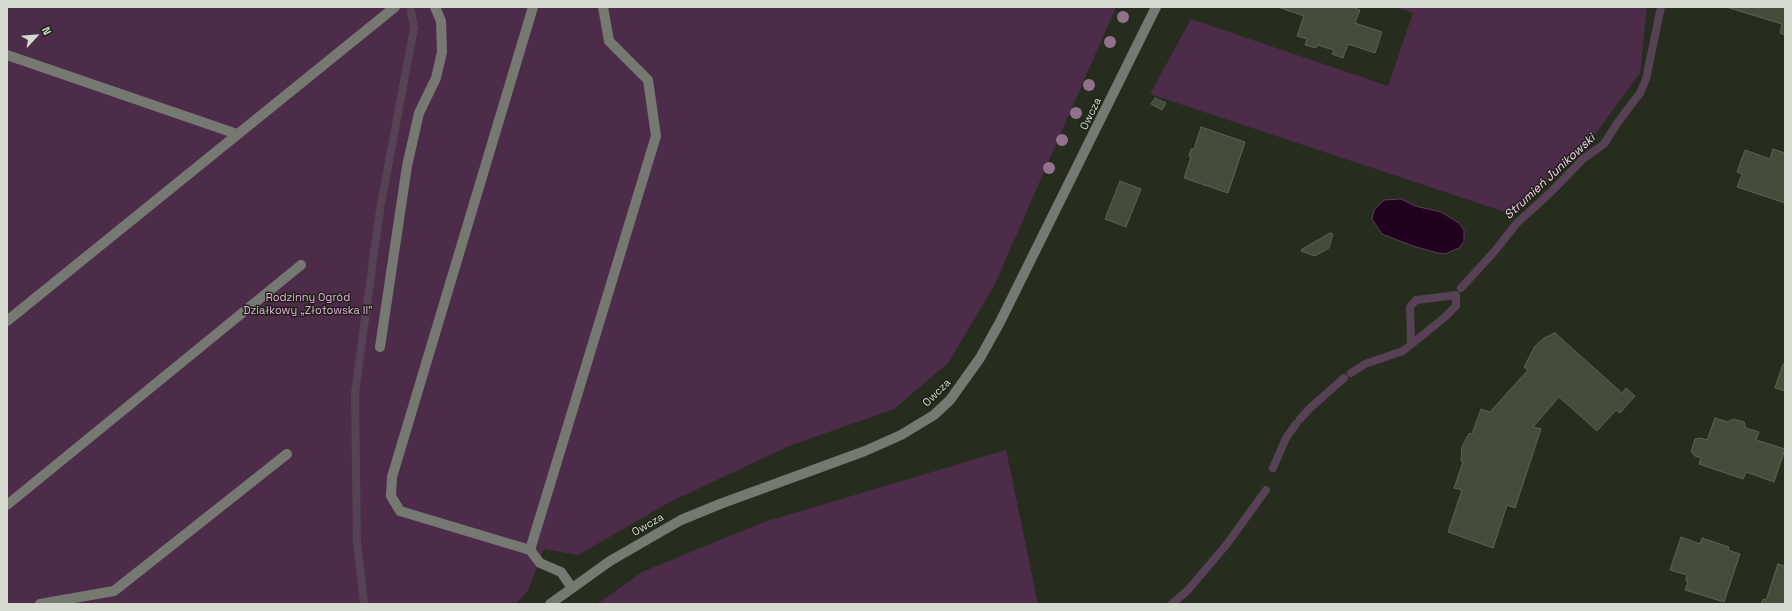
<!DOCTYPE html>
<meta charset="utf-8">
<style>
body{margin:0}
#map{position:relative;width:1792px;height:611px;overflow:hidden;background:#262d1e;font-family:"Space Grotesk",sans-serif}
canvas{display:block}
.frame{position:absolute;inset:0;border:8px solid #d6dad1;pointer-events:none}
.north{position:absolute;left:16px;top:16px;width:40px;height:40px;-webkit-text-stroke:3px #1d2315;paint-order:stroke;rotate:64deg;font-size:11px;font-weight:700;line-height:16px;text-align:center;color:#d6dad1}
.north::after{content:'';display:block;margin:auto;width:14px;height:18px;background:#d6dad1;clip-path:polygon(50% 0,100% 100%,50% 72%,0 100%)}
</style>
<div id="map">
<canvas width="1792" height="611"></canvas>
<div class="frame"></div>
<div class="north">N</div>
</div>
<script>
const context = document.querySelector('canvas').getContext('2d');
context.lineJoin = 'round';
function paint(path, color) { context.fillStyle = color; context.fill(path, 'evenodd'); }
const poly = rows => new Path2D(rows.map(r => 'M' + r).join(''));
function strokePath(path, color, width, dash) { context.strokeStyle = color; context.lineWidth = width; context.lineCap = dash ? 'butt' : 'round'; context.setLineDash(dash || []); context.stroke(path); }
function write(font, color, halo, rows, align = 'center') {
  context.font = font + ' "Space Grotesk",sans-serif'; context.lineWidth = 3; context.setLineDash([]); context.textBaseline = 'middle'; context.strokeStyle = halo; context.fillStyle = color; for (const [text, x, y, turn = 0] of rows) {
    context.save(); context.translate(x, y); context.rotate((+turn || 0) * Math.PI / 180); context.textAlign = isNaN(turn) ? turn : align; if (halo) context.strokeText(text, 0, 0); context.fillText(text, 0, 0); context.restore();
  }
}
paint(poly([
 [7,7,1116,7,994,286,948,363,894,409,789,446,670,502,578,555,544,549,528,591,515,604,7,604],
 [1395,7,1647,7,1640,73,1596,133,1514,215,1150,94,1191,19,1388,86,1413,13],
 [1006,450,1038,604,597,604,642,572,764,522]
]), '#4d2c49');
const water = poly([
 [1401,199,1415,206,1441,212,1459,223,1464,230,1464,241,1459,248,1445,254,1438,253,1413,246,1382,234,1372,219,1374,210,1384,200,1401,199]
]);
paint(water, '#20001e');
strokePath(water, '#574154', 1);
strokePath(poly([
 [381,204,414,28,411,11],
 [1461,288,1494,252,1517,223,1551,192,1583,159,1604,144,1618,122,1640,93,1646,79,1661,7],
 [1411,344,1410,307,1416,300],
 [1351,373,1365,364,1403,351,1445,317,1456,306,1456,295,1417,300],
 [1300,419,1309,409,1344,378],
 [1273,468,1286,438,1296,424],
 [364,604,357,543,355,393,380,209],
 [1172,604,1188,590,1227,544,1266,490]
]), '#574154', 8);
const building = poly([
 [1278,7,1352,7,1360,10,1355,23,1382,32,1375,53,1348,44,1343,58,1332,54,1334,50,1317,45,1316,48,1305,45,1307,39,1297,36,1304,16,1278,7],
 [1726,7,1785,7,1785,35,1780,33,1782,24,1726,7],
 [1155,98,1166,103,1162,110,1151,104,1155,98],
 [1201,127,1245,142,1228,193,1184,178,1191,157,1189,156,1191,149,1194,149,1201,127],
 [1773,149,1785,153,1785,203,1737,187,1742,174,1737,172,1745,150,1770,159,1773,149],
 [1120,181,1141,189,1126,227,1105,219,1120,181],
 [1330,233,1333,234,1329,248,1315,256,1301,251,1302,249,1330,233],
 [1555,333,1622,393,1626,388,1635,396,1620,413,1616,410,1597,431,1559,397,1533,427,1541,429,1515,508,1507,505,1493,548,1448,532,1462,490,1454,488,1463,462,1461,461,1462,447,1467,437,1470,433,1472,434,1481,409,1490,412,1528,370,1524,367,1535,346,1544,338,1555,333],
 [1783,364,1785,365,1785,391,1775,388,1783,364],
 [1715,418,1728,422,1733,419,1744,422,1746,428,1759,432,1756,440,1785,449,1774,482,1746,472,1743,479,1699,464,1701,458,1695,456,1691,452,1695,439,1701,438,1707,440,1715,418],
 [1681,537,1700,544,1702,538,1729,547,1728,550,1740,554,1724,602,1685,590,1688,582,1686,581,1687,575,1670,570,1681,537],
 [1778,564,1785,566,1785,604,1761,604,1763,599,1766,600,1778,564]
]);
paint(building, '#454c3c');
strokePath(building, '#5b6352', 1);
strokePath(poly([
 [533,7,392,477,391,496,400,511,530,550,656,136,648,80,609,41,603,7],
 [7,55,237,134],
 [7,321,395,7],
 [380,347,407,166,419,113,436,78,442,52,441,21,435,7],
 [7,505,301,265],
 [530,550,540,563,561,572,572,588],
 [40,604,114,591,287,454],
 [550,604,610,561,681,520,720,504,865,451,901,435,934,415,950,400,980,358,1000,322,1156,7]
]), '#767972', 10);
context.fillStyle = '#93708b';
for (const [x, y] of [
 [1123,17],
 [1110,42],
 [1089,85],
 [1076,113],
 [1062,140],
 [1049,168]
]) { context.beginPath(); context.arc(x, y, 6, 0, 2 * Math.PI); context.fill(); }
write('11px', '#d6dad1', '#1d2315', [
 ["Owcza",1091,114,-64],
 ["Owcza",937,393,-45],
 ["Owcza",648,525,-30]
]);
write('11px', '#eda7e4', '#1d2315', [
 ["Rodzinny Ogród",308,298],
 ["Działkowy „Złotowska II”",308,311]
]);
write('italic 12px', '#fed2f7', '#1d2315', [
 ["Strumień Junikowski",1550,177,-43]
]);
</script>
